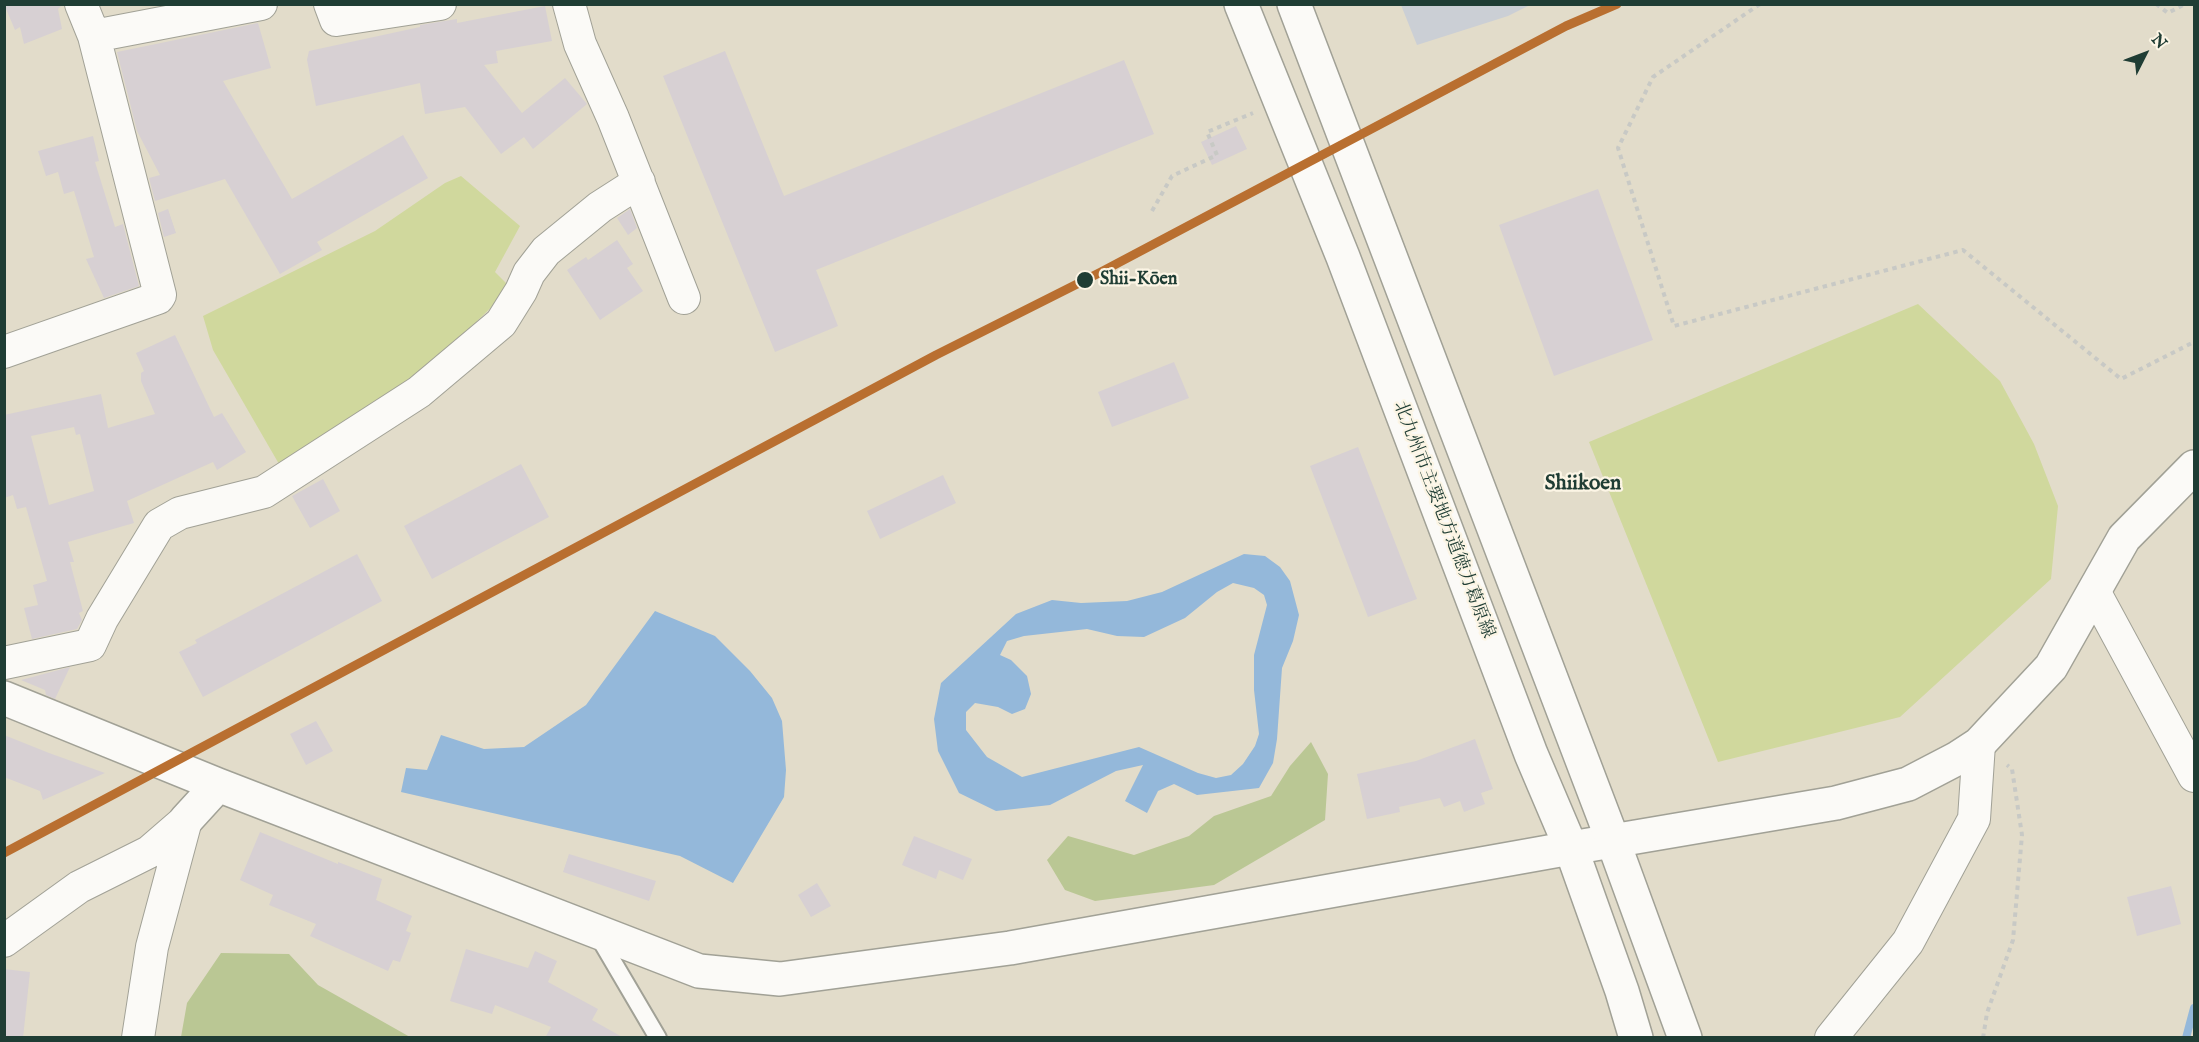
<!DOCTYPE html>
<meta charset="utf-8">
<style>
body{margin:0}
#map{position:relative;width:2199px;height:1042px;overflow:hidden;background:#e2dcca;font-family:"IM FELL English",serif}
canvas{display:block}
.frame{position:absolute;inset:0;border:6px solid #1f3d34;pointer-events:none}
.north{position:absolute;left:2115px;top:24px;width:60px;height:60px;-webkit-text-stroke:4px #fcf5e5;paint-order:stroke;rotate:48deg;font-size:16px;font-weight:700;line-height:24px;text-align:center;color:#1f3d34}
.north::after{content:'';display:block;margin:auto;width:21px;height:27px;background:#1f3d34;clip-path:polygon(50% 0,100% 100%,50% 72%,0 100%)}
</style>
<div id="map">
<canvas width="2199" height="1042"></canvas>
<div class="frame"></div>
<div class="north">N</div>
</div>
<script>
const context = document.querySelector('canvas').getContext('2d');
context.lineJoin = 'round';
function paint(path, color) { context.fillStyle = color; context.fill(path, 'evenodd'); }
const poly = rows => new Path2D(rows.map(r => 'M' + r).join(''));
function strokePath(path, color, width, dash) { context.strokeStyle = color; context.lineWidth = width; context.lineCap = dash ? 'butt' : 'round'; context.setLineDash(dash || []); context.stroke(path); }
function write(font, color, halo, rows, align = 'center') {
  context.font = font + ' "IM FELL English","Noto Serif JP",serif'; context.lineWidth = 4.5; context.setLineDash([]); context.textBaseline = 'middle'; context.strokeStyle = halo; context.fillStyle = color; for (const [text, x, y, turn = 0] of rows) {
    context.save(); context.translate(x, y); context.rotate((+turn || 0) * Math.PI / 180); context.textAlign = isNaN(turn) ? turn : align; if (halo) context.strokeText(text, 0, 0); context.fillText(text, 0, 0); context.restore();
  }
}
paint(poly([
 [1401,5,1530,5,1508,16,1417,45]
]), '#cbcfd5');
paint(poly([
 [461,176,520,226,495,272,511,288,431,366,279,464,213,350,203,316,375,231,445,183],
 [1918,304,2000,381,2034,444,2058,506,2051,579,1900,717,1718,762,1589,442]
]), '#d0d89d');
paint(poly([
 [1311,742,1328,774,1325,820,1214,885,1095,901,1065,890,1047,860,1068,836,1134,855,1189,836,1214,816,1271,796,1290,766],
 [221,953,289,954,318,985,410,1037,181,1037,187,1003]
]), '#bac794');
paint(poly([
 [1244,554,1265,556,1280,567,1290,581,1299,615,1293,641,1282,668,1277,739,1273,763,1259,788,1197,795,1174,784,1158,791,1147,813,1125,801,1143,765,1116,771,1050,805,996,811,959,793,938,751,934,719,941,683,1016,614,1052,600,1081,603,1127,601,1162,592],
 [1233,583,1254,588,1264,595,1267,605,1254,655,1254,690,1259,734,1255,746,1243,764,1231,775,1216,778,1198,773,1139,747,1022,777,987,757,966,730,966,712,975,703,998,707,1012,714,1025,709,1031,694,1027,676,1011,660,1000,655,1007,641,1024,636,1087,629,1117,636,1144,637,1185,618,1217,592],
 [655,611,715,636,750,671,772,698,782,721,786,770,784,797,733,883,680,856,401,792,406,768,427,770,441,735,484,749,524,747,586,705]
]), '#94b8da');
strokePath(poly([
 [2186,1038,2194,1008]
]), '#94b8da', 8);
paint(poly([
 [4,4,63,4,58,9,62,29,24,44,20,27,15,30],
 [545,6,552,41,496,51,498,63,484,65,522,113,565,78,587,104,533,149,524,137,501,154,465,107,425,114,420,83,316,106,307,60,309,51,420,27,420,25,457,19,457,23],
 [258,23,271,68,223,81,292,199,403,135,428,178,317,242,322,250,280,274,225,179,155,201,149,178,160,175,137,131,117,52],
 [725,51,784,196,1124,60,1154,134,816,270,838,326,775,352,663,76],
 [1236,126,1247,149,1212,165,1201,142],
 [93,136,99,161,95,162,115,227,123,224,139,286,104,298,86,259,94,257,74,191,64,194,58,172,46,176,38,151],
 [1598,189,1653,340,1554,376,1499,225],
 [168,209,176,233,164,237,158,213],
 [630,209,637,228,628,235,617,218],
 [617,240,633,264,627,268,643,291,600,320,567,270,586,257,588,260],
 [175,335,214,417,222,413,246,452,217,470,213,462,127,501,134,523,68,542,74,562,70,562,83,611,79,613,82,620,77,629,32,639,24,608,38,605,33,585,47,581,26,507,17,509,13,495,4,498,4,415,101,394,108,428,155,414,141,381,141,373,144,371,136,353],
 [74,427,76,435,80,434,94,491,49,505,31,436],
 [1174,362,1189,398,1112,427,1098,392],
 [1358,447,1417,599,1368,617,1310,466],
 [521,464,549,517,432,579,404,526],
 [943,475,956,503,880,539,867,511],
 [323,479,340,511,310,528,292,496],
 [357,554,382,601,203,697,179,652,197,643,195,640],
 [70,667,55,699,46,695,45,690,21,680],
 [316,721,333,751,306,765,290,734],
 [4,735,49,753,105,773,43,800,40,791,4,777],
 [1475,739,1493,789,1481,793,1485,804,1464,812,1460,801,1444,807,1440,798,1399,807,1400,812,1367,819,1357,774,1416,761],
 [260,832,338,864,338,862,382,879,376,900,412,916,406,931,411,933,400,962,393,960,388,971,310,936,316,924,269,905,273,895,240,880],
 [914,836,972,859,963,880,939,870,936,879,902,865],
 [569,854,656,881,649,901,563,872],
 [817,883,831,906,811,917,798,895],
 [2171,886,2181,924,2137,936,2127,897],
 [466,949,528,968,535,951,557,961,548,982,598,1009,592,1020,624,1038,545,1038,551,1027,495,1005,492,1014,450,1001],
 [4,969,30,972,23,1038,4,1038]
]), '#d7d0d3');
const service = poly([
 [598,936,658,1038]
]);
const minor = poly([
 [330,4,336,20,440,4],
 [569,4,580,44,613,118,684,298],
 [94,36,261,4],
 [4,352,158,298,160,295,94,36,81,4],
 [2094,591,2194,776],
 [4,663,90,645,102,619,159,525,180,513,264,492,419,392,501,323,521,291,529,273,546,251,600,207,639,182],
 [4,941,79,887,149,852,186,820],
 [138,1038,152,947,186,820],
 [1831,1038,1908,942,1974,819,1979,744]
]);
const tertiary = poly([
 [4,698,218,785,699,971,780,979,1010,948,1571,848,1836,803,1908,784,1956,759,1979,744,2051,667,2124,538,2194,467],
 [186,820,218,785]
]);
const primary = poly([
 [1241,4,1343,257,1531,754,1571,848,1622,991,1636,1038],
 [1294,4,1613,841,1685,1038]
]);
strokePath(service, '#a1a196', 20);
strokePath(minor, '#a1a196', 34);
strokePath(tertiary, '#a1a196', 36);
strokePath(primary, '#a1a196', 36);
strokePath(poly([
 [1760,4,1653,77,1618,148,1674,326,1963,250,2121,379,2194,342],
 [2156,4,2168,13,2185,4],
 [1152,211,1172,176,1217,155,1207,132,1253,113],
 [1983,1038,1987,1013,2013,940,2022,835,2012,769,2007,765]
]), '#c8c9c5', 4, [4.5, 4.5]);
strokePath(service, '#fbfaf7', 16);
strokePath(minor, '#fbfaf7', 32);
strokePath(tertiary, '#fbfaf7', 33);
strokePath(primary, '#fbfaf7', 33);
strokePath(poly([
 [4,853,936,355,1101,272,1566,26,1617,4]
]), '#b96f30', 9);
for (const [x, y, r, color] of [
 [1085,280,9,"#1f3d34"]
]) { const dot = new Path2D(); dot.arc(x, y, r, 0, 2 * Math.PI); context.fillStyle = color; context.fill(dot); strokePath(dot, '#fcf5e5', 2); }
write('bold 18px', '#1f3d34', '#fcf5e5', [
 ["Shii-Kōen",1100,280]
], 'left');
write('18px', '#1f3d34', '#fcf5e5', [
 ["北九州市主要地方道徳力葛原線",1443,520,69]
]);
write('bold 21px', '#1f3d34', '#fcf5e5', [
 ["Shiikoen",1583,485]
]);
</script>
